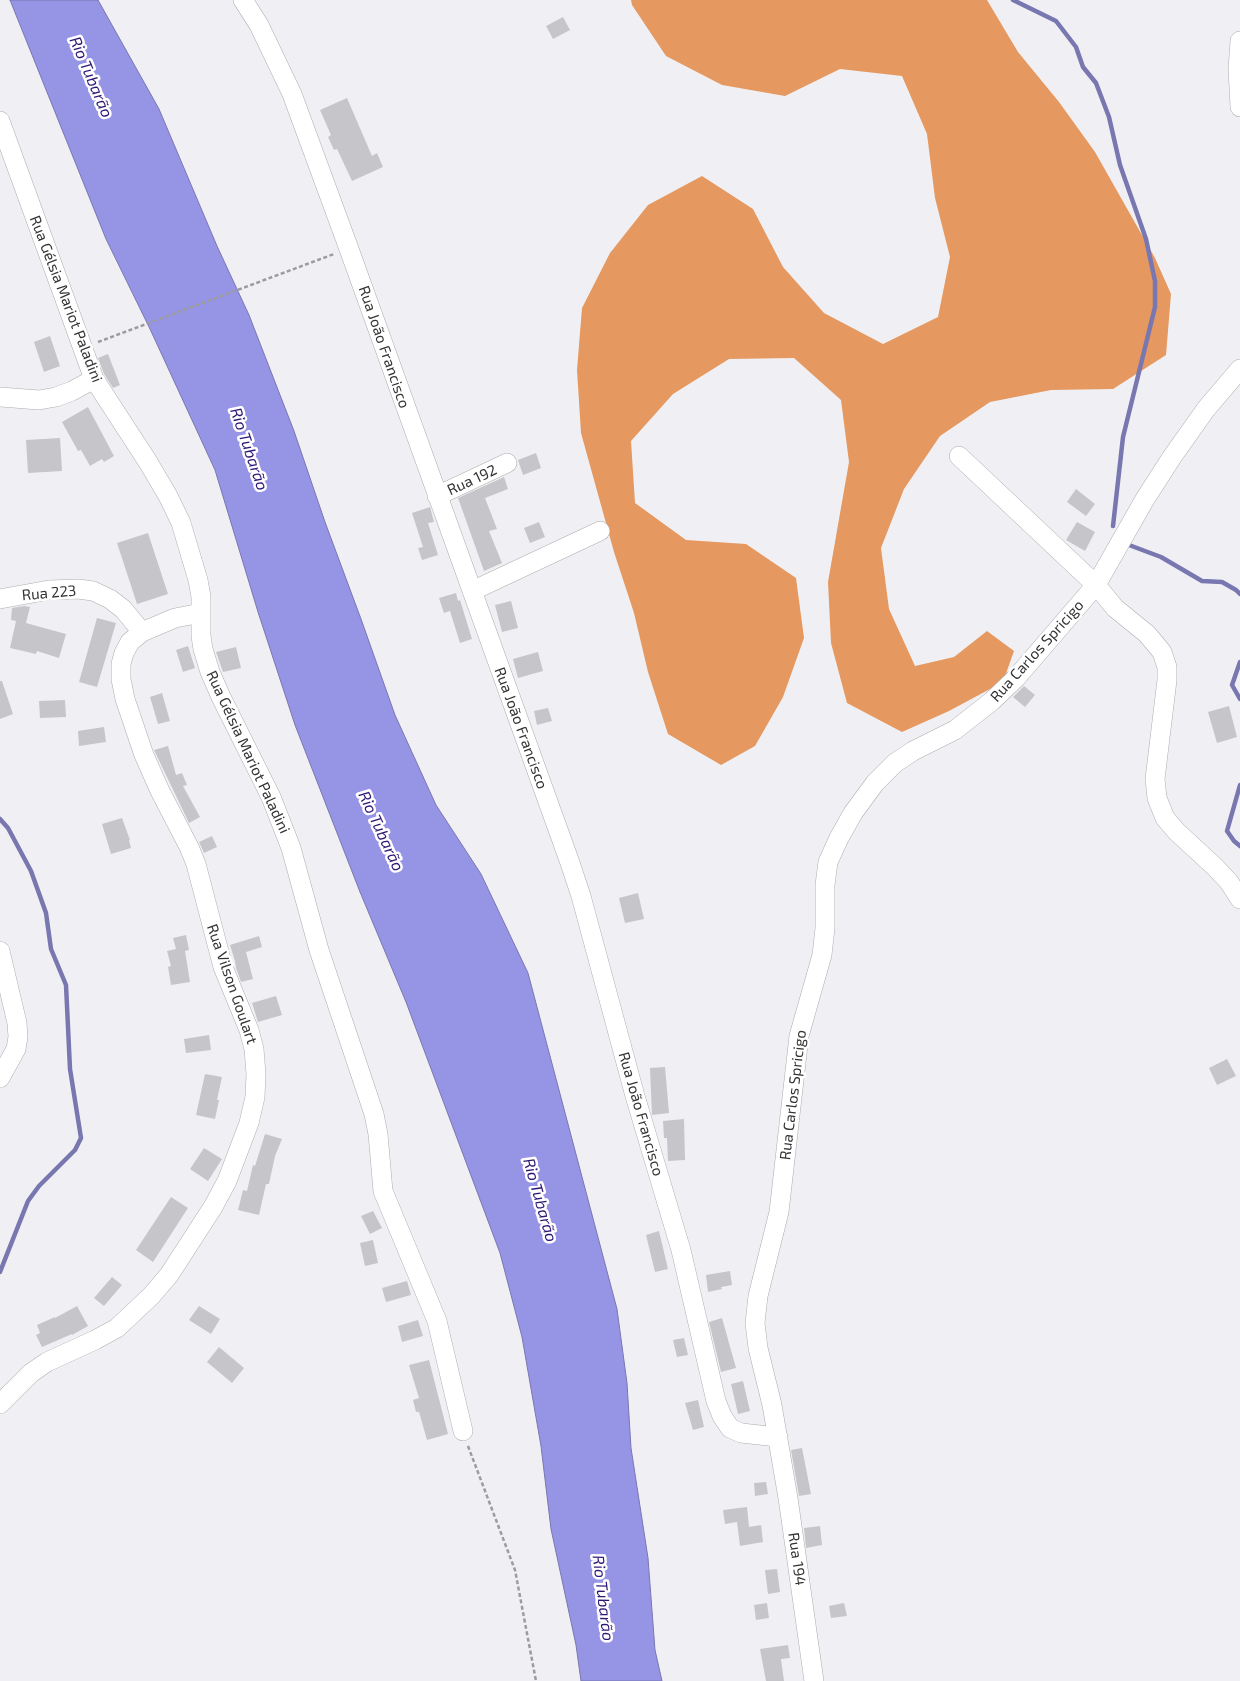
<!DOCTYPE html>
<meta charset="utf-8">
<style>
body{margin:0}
canvas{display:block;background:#f0f0f4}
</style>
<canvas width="1240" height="1681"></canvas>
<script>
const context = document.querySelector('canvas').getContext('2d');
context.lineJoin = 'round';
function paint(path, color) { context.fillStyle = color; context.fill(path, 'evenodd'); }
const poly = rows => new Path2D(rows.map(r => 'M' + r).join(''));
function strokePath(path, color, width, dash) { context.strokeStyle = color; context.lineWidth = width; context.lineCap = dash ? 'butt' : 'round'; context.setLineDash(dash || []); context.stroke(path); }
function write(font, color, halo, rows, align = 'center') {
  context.font = font + ' "Exo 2",sans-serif'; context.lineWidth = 5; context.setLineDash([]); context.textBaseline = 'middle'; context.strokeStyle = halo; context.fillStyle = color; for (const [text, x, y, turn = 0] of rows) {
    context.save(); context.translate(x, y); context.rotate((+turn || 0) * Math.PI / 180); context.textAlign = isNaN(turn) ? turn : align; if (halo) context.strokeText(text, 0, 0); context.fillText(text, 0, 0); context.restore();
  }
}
paint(poly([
 [631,0,987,0,1018,52,1059,102,1095,152,1155,258,1171,294,1166,355,1113,389,1051,390,990,402,940,436,904,489,881,548,889,609,915,666,954,657,987,631,1014,651,1003,682,949,711,902,732,847,703,831,643,828,582,849,462,841,400,794,358,729,359,673,394,631,441,635,503,686,540,746,544,796,578,804,638,783,697,755,746,721,765,668,734,648,672,634,613,614,552,581,433,577,370,582,308,610,253,648,205,702,176,753,209,783,267,824,313,883,344,938,317,950,257,935,198,927,134,902,76,840,69,785,96,722,85,666,56,632,5]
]), '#e5985f');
const water = poly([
 [10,0,98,0,159,109,217,246,249,315,294,431,325,522,361,619,395,715,436,805,481,874,528,973,617,1309,627,1383,631,1448,648,1558,655,1650,662,1681,581,1681,576,1645,551,1529,541,1446,522,1337,500,1253,406,1002,360,892,295,725,258,612,215,470,150,329,106,239,10,0]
]);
paint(water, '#9694e5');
strokePath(water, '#7977b0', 1);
strokePath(poly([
 [1013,0,1056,21,1076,47,1083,67,1096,83,1109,117,1120,165,1146,239,1155,281,1155,307,1123,437,1113,526],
 [1129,545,1161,557,1202,581,1222,582,1236,590,1240,594],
 [1240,662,1232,685,1240,699],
 [1240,785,1227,831,1234,841,1240,846],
 [0,819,8,828,31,871,46,913,51,949,66,985,70,1069,81,1138,75,1150,39,1186,28,1201,0,1272]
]), '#7977b0', 4.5);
paint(poly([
 [563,17,570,30,553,39,546,26],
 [347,98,372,156,377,153,383,167,352,181,337,149,334,150,328,137,331,135,320,110],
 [50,336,60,366,44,372,34,342],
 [108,354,120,385,113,388,104,374,98,358],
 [88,407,114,456,104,462,102,459,90,466,81,450,78,451,62,422],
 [60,438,62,471,28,473,26,440],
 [536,453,541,468,523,475,518,460],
 [504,477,508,489,485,498,497,529,489,531,502,563,484,571,458,498],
 [1076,489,1095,504,1086,516,1067,502],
 [430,507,434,522,428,523,438,555,422,560,418,548,423,547,412,513],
 [539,522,545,537,530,543,524,528],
 [1077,522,1095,532,1085,551,1066,540],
 [148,533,168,594,137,604,117,543],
 [456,593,458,601,460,600,472,639,460,643,450,611,444,613,439,598],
 [511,601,518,628,502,632,495,605],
 [24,606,30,607,26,623,66,634,59,658,37,651,36,654,10,648,16,621,11,620,12,608],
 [97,618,116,623,97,687,79,682],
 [188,646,195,668,183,672,176,650],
 [236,647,241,668,223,672,216,652],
 [538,652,543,671,518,678,513,659],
 [0,681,2,681,13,714,0,719],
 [1024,686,1035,695,1025,707,1013,697],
 [162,693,170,721,158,724,150,697],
 [65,700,66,717,40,718,39,701],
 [1229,706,1237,737,1217,743,1208,712],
 [548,708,552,721,537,725,534,711],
 [104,727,106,742,79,746,78,731],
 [168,746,176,775,182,773,187,785,183,786,200,817,189,823,154,750],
 [122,818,130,840,129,840,131,848,111,854,102,824],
 [212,836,217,847,204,853,199,842],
 [638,893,644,919,625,923,619,898],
 [186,935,189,950,185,951,190,982,171,985,168,967,171,966,167,951,176,949,173,938],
 [259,936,262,947,246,952,253,979,241,982,236,968,235,961,230,945],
 [276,996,282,1015,258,1022,252,1003],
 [209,1035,211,1050,186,1053,184,1039],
 [1227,1059,1236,1076,1217,1085,1209,1068],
 [665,1067,669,1113,652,1115,650,1068],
 [205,1074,222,1077,217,1100,219,1100,215,1119,196,1115],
 [684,1119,685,1160,668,1161,667,1138,664,1138,663,1121],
 [265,1134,282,1139,275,1156,269,1184,266,1184,259,1215,238,1210,243,1190,247,1191,253,1165,255,1166],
 [204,1148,222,1159,208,1181,190,1169],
 [171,1197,188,1208,153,1262,136,1250],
 [373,1211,382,1228,370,1234,361,1216],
 [659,1231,668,1269,655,1272,646,1235],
 [373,1240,378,1263,365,1266,360,1243],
 [730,1271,732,1285,721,1287,722,1289,708,1292,706,1275],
 [112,1277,122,1285,104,1306,94,1298],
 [407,1281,411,1295,386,1302,382,1288],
 [77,1306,88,1326,72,1335,72,1334,42,1347,36,1335,40,1333,37,1325,55,1317,55,1318],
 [199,1306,220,1319,211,1334,189,1320],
 [722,1318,736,1368,721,1372,709,1322],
 [418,1320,423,1336,402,1342,398,1326],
 [684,1338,688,1355,677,1357,673,1340],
 [219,1347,244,1368,232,1383,207,1362],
 [429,1360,448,1434,427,1440,419,1412,416,1412,413,1400,419,1398,409,1365],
 [743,1381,750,1411,738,1414,731,1384],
 [698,1400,704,1427,693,1430,685,1403],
 [802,1448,811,1494,799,1496,791,1450],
 [766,1482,768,1494,755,1496,754,1483],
 [747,1507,749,1527,761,1525,763,1542,740,1546,737,1522,725,1524,723,1510],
 [820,1526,822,1545,806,1548,804,1528],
 [777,1569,780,1592,768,1594,765,1570],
 [767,1603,769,1618,756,1620,754,1605],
 [844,1603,847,1616,831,1618,829,1606],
 [788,1645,790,1658,781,1659,784,1681,766,1681,760,1649]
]), '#c6c6ca');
const minor = poly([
 [243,0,259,25,292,94,349,249,569,860,581,896,635,1096,681,1250,716,1401,722,1416,730,1428,741,1433,778,1437],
 [1240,41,1238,69,1240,107],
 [0,121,94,379,148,462,168,496,181,523,198,580,201,597,201,636,203,649,210,672,221,697,271,797,291,848,319,950,374,1114,378,1134,383,1191,437,1321,463,1431],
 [0,397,39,400,56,397,72,391,94,379],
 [959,456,1096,585,1115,608,1147,634,1162,652,1167,667,1167,680,1155,779,1157,798,1165,818,1177,832,1215,867,1229,882,1240,899],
 [437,496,507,463],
 [472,591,600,531],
 [0,599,49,590,78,589,93,591,110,599,123,609,142,632],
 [0,951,17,1023,18,1037,16,1049,0,1078],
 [0,1404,31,1373,47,1362,95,1340,117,1328,151,1296,169,1275,213,1207,227,1181,249,1123,255,1097,256,1074,254,1049,249,1030,223,967,196,864,189,847,160,791,144,755,125,699,121,679,121,664,124,653,130,642,142,632,175,618,201,613],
 [814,1681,788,1498,772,1405,758,1348,755,1323,758,1296,779,1212,799,1036,822,955,825,928,825,885,828,862,839,838,853,813,875,783,895,763,913,751,955,730,992,701,1016,678,1096,585,1145,499,1172,457,1206,409,1240,369]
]);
strokePath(minor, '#adadb0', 20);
strokePath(poly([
 [98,342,334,254],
 [468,1446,515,1570,536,1681]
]), '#9c9c9f', 2.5, [4, 2.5]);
strokePath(minor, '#fff', 19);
write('15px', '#343435', '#fff', [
 ["Rua Gélsia Mariot Paladini",66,299,69],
 ["Rua João Francisco",384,347,71],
 ["Rua 192",472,480,-25],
 ["Rua 223",49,593,-5],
 ["Rua Carlos Spricigo",1037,651,-48],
 ["Rua João Francisco",521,728,70],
 ["Rua Gélsia Mariot Paladini",248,752,65],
 ["Rua Vilson Goulart",232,984,71],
 ["Rua Carlos Spricigo",793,1095,-83],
 ["Rua João Francisco",641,1114,74],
 ["Rua 194",797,1559,82]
]);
write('italic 16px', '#2d1775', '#fff', [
 ["Rio Tubarão",91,77,67],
 ["Rio Tubarão",249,449,71],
 ["Rio Tubarão",381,831,65],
 ["Rio Tubarão",540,1200,74],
 ["Rio Tubarão",603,1598,83]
]);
</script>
